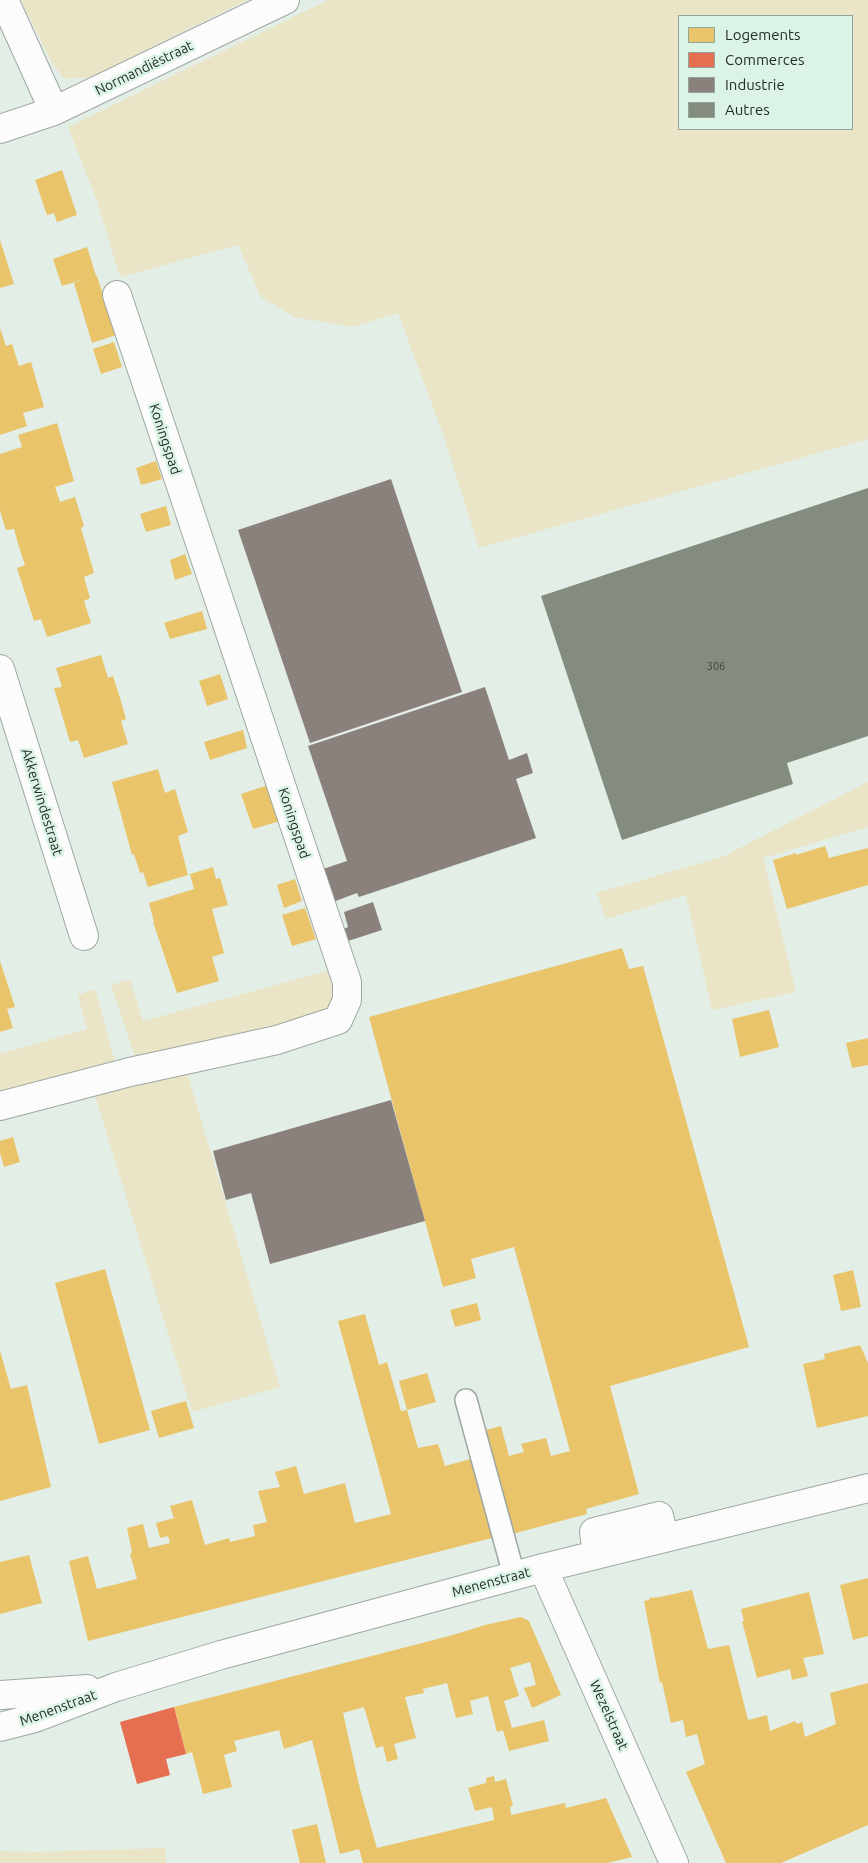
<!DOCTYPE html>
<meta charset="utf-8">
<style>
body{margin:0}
#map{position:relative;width:868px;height:1863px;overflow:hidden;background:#e2eee6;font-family:Ubuntu,sans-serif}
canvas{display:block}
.legend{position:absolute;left:678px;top:15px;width:175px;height:115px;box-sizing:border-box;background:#dcf4e5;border:1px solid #92a499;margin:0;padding:6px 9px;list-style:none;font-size:15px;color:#242d27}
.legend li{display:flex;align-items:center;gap:10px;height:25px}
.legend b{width:25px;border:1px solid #92a499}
</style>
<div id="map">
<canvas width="868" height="1863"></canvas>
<ul class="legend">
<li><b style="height:14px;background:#e9c46a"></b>Logements</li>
<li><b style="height:14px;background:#e76f51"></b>Commerces</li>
<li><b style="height:14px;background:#8a817c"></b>Industrie</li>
<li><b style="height:14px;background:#838c7e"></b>Autres</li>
</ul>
</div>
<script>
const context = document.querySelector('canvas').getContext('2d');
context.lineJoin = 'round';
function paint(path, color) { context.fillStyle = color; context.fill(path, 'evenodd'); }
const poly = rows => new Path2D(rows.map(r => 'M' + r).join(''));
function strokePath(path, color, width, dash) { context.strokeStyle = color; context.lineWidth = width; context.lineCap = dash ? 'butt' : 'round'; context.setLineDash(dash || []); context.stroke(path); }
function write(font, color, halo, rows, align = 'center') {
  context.font = font + ' Ubuntu,sans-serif'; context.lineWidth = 5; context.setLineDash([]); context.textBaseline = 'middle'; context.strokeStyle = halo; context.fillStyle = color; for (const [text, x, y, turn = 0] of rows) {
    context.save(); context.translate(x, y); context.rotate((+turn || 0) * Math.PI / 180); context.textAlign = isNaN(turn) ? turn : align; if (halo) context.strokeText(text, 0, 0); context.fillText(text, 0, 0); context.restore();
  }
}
paint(poly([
 [21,0,247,0,90,77,64,79,51,61],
 [328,0,868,0,868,439,479,548,443,434,398,313,352,327,295,317,261,297,238,245,120,277,97,201,68,127],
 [679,16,852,16,852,129,679,129],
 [868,782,868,827,763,858,796,992,712,1010,686,895,606,919,597,893,722,857],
 [331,970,333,991,331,1005,322,1016,137,1062,111,985,130,979,143,1021],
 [95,989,116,1065,0,1093,0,1054,87,1029,78,995],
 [186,1069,280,1387,192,1412,94,1092],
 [165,1848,166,1863,0,1863,0,1851,37,1852]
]), '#eae5c6');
paint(poly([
 [62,170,77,215,57,222,54,213,47,215,35,180],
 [0,240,14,284,0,288],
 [87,247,96,276,97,276,116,335,92,343,74,283,85,279,62,286,53,259],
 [0,328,6,346,12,344,19,366,31,362,44,407,23,413,27,426,0,435],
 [114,342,122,367,101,374,93,349],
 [57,423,74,481,55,487,60,502,75,497,84,526,81,528,94,573,84,577,90,598,84,601,91,623,47,637,41,619,34,621,17,568,25,565,19,547,14,529,6,530,0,511,0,454,22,447,18,435],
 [156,461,162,479,141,485,136,468],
 [166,506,171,525,146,532,140,514],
 [185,554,192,574,175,580,170,560],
 [202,611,207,629,170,639,164,623],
 [101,655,108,678,113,676,120,698,126,719,121,721,128,744,84,758,78,740,70,742,54,688,62,687,56,668],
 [220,674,228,699,207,706,199,681],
 [243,730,247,748,210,760,204,742],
 [158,769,165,793,175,789,188,832,178,836,188,875,148,887,143,872,140,873,134,854,132,855,112,782],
 [268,785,280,821,253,829,241,794],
 [825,846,829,858,868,848,868,885,787,909,773,860,796,853,796,855],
 [213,867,216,879,220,878,228,905,212,909,224,953,212,957,219,981,177,993,153,922,154,922,149,903,194,889,190,874],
 [295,879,302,901,284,908,277,885],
 [305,908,316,939,292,946,282,915],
 [622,948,629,969,643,966,749,1347,610,1386,639,1494,586,1509,587,1514,512,1534,483,1431,501,1426,509,1456,524,1452,521,1444,546,1438,551,1456,570,1451,514,1247,471,1259,476,1278,443,1287,369,1017],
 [0,961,15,1007,7,1009,13,1028,0,1032],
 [769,1010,779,1047,740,1057,732,1019],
 [868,1038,868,1065,852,1068,846,1043],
 [13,1137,20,1162,4,1167,0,1153,0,1141],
 [105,1269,150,1430,99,1444,55,1283],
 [853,1270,861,1307,841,1311,833,1275],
 [477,1303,481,1320,455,1327,450,1310],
 [365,1314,379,1365,387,1362,401,1411,407,1410,418,1448,438,1444,445,1466,474,1458,496,1537,88,1641,69,1561,88,1556,97,1589,137,1579,130,1554,132,1552,127,1528,143,1524,149,1548,170,1543,168,1536,160,1538,156,1523,174,1518,170,1506,192,1500,205,1545,229,1538,230,1542,255,1536,253,1525,267,1522,258,1491,280,1487,275,1472,296,1466,304,1494,345,1483,355,1523,391,1514,338,1321],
 [860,1345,868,1363,868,1416,817,1428,803,1364,825,1359,824,1354],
 [0,1351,11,1389,27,1385,51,1487,0,1501],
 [427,1373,436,1402,407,1410,399,1381],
 [186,1401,194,1428,159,1438,151,1411],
 [29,1555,42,1603,0,1614,0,1562],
 [868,1578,868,1636,853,1640,840,1585],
 [692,1590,708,1649,729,1645,748,1720,767,1715,770,1731,795,1721,797,1724,802,1722,805,1737,836,1724,830,1693,868,1683,868,1825,781,1863,726,1863,686,1772,705,1764,697,1734,686,1737,683,1720,671,1723,662,1682,660,1683,644,1601,649,1600,650,1598,660,1597],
 [809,1592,824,1654,803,1658,808,1676,792,1680,790,1669,757,1678,742,1621,744,1621,741,1609],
 [521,1617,529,1621,561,1695,532,1708,524,1688,536,1685,530,1662,510,1668,519,1696,504,1701,512,1728,544,1720,549,1741,509,1751,503,1730,497,1732,488,1696,470,1701,473,1714,456,1718,447,1683,423,1689,424,1693,405,1697,416,1738,394,1744,398,1759,387,1762,383,1746,376,1748,364,1707,343,1713,360,1789,377,1848,494,1820,492,1807,475,1811,468,1788,486,1783,486,1778,494,1776,495,1782,506,1779,513,1806,510,1807,511,1815,565,1803,566,1808,606,1798,632,1857,607,1863,363,1863,359,1849,340,1854,312,1740,284,1749,279,1730,234,1741,237,1751,224,1755,232,1787,203,1794,192,1752,186,1754,174,1707,453,1635,485,1625],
 [317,1824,326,1863,300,1863,292,1830]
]), '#e9c46a');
paint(poly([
 [174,1707,186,1754,166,1759,170,1775,137,1784,120,1722]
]), '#e76f51');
paint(poly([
 [391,479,462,692,310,743,238,530],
 [485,687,509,760,527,753,533,773,516,779,536,838,359,897,357,893,333,902,323,869,347,861,308,746],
 [373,902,382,930,348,941,344,929,348,927,344,912],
 [391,1100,425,1221,270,1264,251,1193,226,1200,213,1151]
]), '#8a817c');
paint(poly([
 [868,488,868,736,787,763,793,784,622,840,541,596]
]), '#838c7e');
const service = poly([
 [466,1400,514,1575]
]);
const pedestrian = poly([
 [659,1516,661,1524,658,1528,599,1541,595,1540,594,1532,659,1516]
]);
const minor = poly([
 [4,0,54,111],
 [0,129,54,111,285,0],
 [0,669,84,936],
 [0,1106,130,1072,277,1040,338,1020,347,1000,347,982,117,295],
 [543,1568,674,1863]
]);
const secondary = poly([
 [0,1695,87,1689],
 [0,1727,35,1718,116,1687,221,1655,543,1568,868,1488]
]);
strokePath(service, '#9ea8a1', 24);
strokePath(pedestrian, '#9ea8a1', 30);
strokePath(minor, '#9ea8a1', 30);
strokePath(secondary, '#9ea8a1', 30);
strokePath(service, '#fbfcfb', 21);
strokePath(pedestrian, '#fbfcfb', 28);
strokePath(minor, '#fbfcfb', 28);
strokePath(secondary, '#fbfcfb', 28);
write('11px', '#3c453d', null, [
 ["306",716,666]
]);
write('14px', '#242d27', '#dcf4e5', [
 ["Normandiëstraat",144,68,-26],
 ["Koningspad",165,439,72],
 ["Akkerwindestraat",42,802,73],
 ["Koningspad",294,823,72],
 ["Menenstraat",491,1582,-15],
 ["Menenstraat",58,1708,-20],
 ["Wezelstraat",609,1715,66]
]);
</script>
